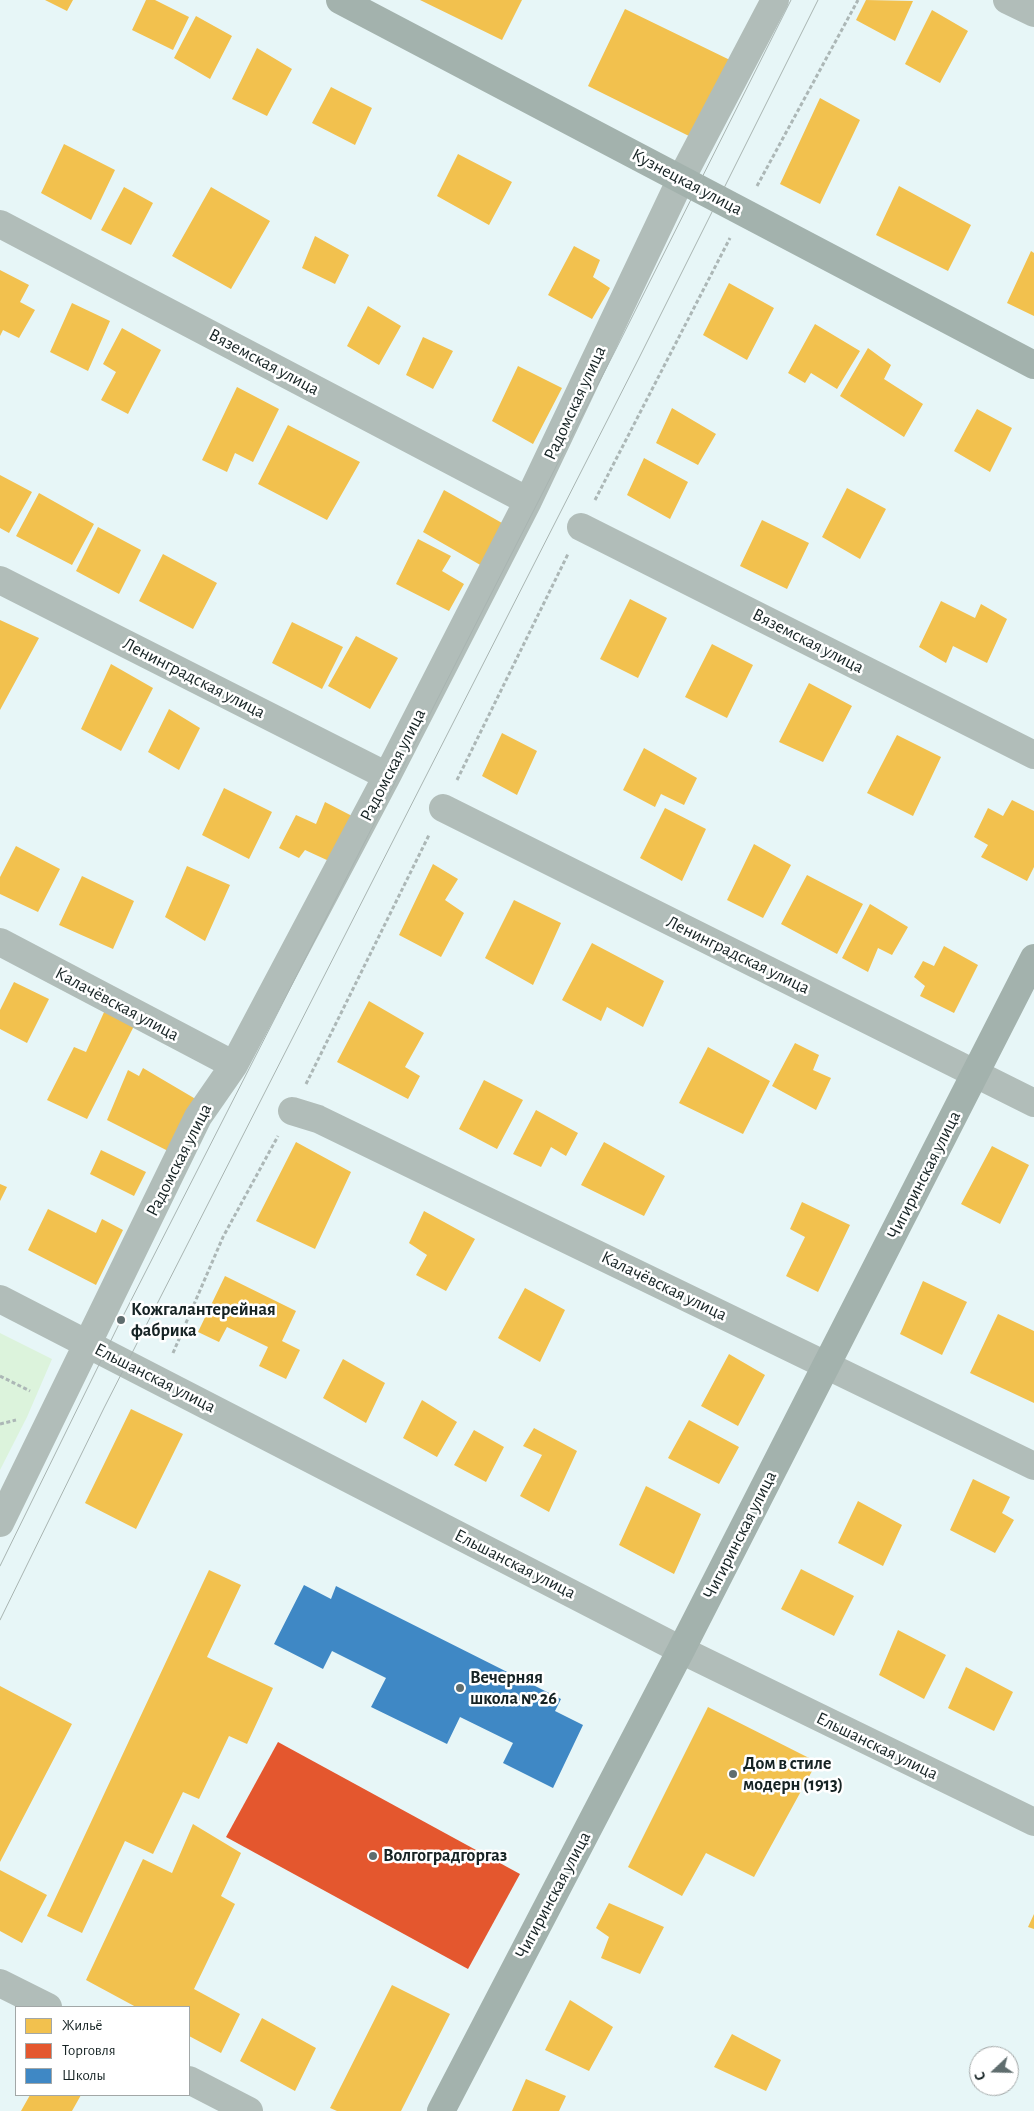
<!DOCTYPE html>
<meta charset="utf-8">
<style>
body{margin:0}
#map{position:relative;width:1034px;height:2111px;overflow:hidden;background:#e7f6f7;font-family:"Alegreya Sans",sans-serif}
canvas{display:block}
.legend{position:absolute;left:15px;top:2006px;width:175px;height:90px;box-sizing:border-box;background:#fff;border:1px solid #a2a7a7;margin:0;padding:6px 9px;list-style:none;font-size:15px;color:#162324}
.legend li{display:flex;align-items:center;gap:10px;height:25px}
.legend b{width:25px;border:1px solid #a2a7a7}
.north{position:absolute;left:969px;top:2046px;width:50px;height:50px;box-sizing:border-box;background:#fff;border:1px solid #a2a7a7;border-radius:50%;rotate:249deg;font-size:14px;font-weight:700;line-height:20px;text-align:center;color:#162324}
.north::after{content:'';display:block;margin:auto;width:18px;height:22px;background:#5f6d6e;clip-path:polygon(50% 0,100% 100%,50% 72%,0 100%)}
</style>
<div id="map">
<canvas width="1034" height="2111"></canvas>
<ul class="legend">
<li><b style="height:14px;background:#f2c14e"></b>Жильё</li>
<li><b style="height:14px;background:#e4572e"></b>Торговля</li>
<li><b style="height:14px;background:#3f88c5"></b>Школы</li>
</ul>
<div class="north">С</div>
</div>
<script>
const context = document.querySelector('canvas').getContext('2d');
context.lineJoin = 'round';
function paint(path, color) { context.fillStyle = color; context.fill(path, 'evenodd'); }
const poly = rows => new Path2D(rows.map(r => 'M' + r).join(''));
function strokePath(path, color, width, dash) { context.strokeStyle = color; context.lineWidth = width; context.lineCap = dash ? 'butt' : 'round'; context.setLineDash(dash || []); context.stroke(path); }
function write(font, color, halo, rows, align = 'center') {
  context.font = font + ' "Alegreya Sans",sans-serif'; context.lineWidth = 5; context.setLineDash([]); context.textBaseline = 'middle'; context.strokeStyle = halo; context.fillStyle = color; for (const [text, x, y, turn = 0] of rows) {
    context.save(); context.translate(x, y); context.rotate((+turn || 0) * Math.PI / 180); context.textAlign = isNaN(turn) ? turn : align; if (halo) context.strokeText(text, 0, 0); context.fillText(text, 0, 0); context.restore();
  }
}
paint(poly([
 [0,1333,52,1359,27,1417,0,1470]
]), '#dcf3dc');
paint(poly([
 [45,0,73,0,67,11],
 [146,0,155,0,189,17,173,50,132,30],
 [420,0,522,0,502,40],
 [866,0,913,1,895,41,856,20],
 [625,9,732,61,695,139,588,86],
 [932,10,968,31,940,83,905,64],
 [196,16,232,36,210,79,174,58],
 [257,48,292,69,267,116,232,99],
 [331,87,372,108,355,145,312,123],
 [820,98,860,120,820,204,780,184],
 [64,144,115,170,91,220,41,193],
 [458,154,512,182,489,225,437,196],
 [899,186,971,225,948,271,876,235],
 [124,187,153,203,131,245,101,230],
 [211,187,270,221,231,289,172,256],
 [315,236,349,255,335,284,302,268],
 [574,246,600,260,593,277,610,288,592,319,548,295],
 [1031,251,1034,253,1034,316,1007,303],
 [0,270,29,285,20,302,35,310,19,338,3,330,0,336],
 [729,283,774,308,747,360,703,335],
 [72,303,110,321,88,371,50,352],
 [368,306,401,326,379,365,347,346],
 [815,324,860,351,837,389,811,373,805,383,788,373],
 [122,328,161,350,128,414,101,400,116,372,103,364],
 [423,337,453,351,433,389,406,375],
 [868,348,891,365,884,379,923,404,904,437,840,396],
 [518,366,562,388,533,444,492,421],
 [237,387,279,409,253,462,235,453,227,472,202,460],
 [672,408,716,434,698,465,656,443],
 [977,409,1012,428,990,472,954,451],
 [288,425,360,462,327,520,258,484],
 [644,458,688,482,670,519,627,495],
 [0,475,32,492,9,533,0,528],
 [847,488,886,509,860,559,822,537],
 [444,490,509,527,489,570,423,532],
 [39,493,94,524,72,565,16,536],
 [762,520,809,543,787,589,740,566],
 [98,527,141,550,119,594,76,571],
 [418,539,451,556,442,571,464,584,449,611,396,584],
 [163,554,217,583,193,629,139,601],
 [630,599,667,618,638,678,600,659],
 [941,601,975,618,981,604,1007,619,987,663,953,646,946,663,919,647],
 [0,620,39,638,0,710],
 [292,622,343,647,322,689,272,663],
 [356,636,398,658,370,709,328,686],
 [712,644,753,665,727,718,685,697],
 [111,664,153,688,121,751,81,729],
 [809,683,852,706,823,762,779,742],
 [169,709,200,728,179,770,148,752],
 [502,733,537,751,517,795,482,776],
 [897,735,941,757,913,816,867,793],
 [644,748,697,778,684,805,661,794,655,807,623,790],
 [224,788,272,812,249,859,202,835],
 [1012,800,1034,811,1034,867,1027,881,981,857,988,845,974,837,988,808,1003,816],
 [325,802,354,817,329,861,305,850,299,858,279,848,296,815,316,824],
 [665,808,706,829,682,881,640,858],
 [754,844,791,865,763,918,727,900],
 [16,846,60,869,38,912,0,894,0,877],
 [433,864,458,879,445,900,464,913,441,957,399,935],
 [187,866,230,885,205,941,165,917],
 [807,875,863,904,837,954,781,924],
 [82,876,134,901,113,949,59,925],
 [514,900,561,923,533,985,485,958],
 [870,904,908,927,892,955,878,948,868,972,842,958],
 [592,943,664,981,643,1027,607,1007,601,1021,562,1000],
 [944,946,978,965,954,1013,920,996,925,986,914,977,923,961,934,966],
 [14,982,49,999,27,1043,0,1029,0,1010],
 [369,1001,424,1033,405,1067,420,1076,408,1099,337,1062],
 [105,1010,135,1024,87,1119,47,1100,74,1047,86,1052],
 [795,1043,819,1055,813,1070,831,1078,816,1110,772,1086],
 [708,1047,770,1081,743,1134,679,1103],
 [143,1068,199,1101,174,1154,107,1120,128,1070,139,1076],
 [484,1080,523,1100,497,1149,459,1129],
 [536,1110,578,1133,566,1156,551,1147,541,1167,513,1154],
 [296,1142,351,1172,315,1249,256,1221],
 [604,1142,665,1176,644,1216,581,1185],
 [992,1146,1029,1165,1000,1224,961,1204],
 [101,1150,146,1172,134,1196,90,1174],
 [0,1184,7,1187,0,1201],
 [802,1202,850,1225,818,1292,786,1276,805,1237,790,1229],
 [48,1209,96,1233,102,1219,123,1230,96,1285,28,1250],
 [424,1211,475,1239,446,1291,416,1275,427,1255,409,1243],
 [225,1276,296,1311,282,1341,300,1350,286,1379,259,1366,268,1347,227,1327,219,1342,198,1332],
 [923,1281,967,1302,942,1355,900,1334],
 [525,1288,565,1310,540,1362,498,1338],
 [998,1314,1034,1331,1034,1403,970,1373],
 [729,1354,765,1375,738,1426,701,1406],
 [343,1359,385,1383,366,1423,323,1398],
 [422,1400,457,1422,437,1457,403,1438],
 [131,1409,183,1434,136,1529,85,1503],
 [689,1420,739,1447,719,1484,668,1458],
 [534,1428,577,1451,549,1512,520,1496,542,1455,523,1446],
 [474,1430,504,1447,486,1482,454,1465],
 [973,1479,1010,1497,1002,1513,1014,1520,995,1553,950,1530],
 [646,1486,701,1514,674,1574,619,1545],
 [858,1501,902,1525,883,1566,838,1543],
 [801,1569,854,1596,834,1636,781,1609],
 [209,1570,241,1585,207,1657,273,1688,247,1744,229,1736,199,1799,183,1792,153,1854,125,1841,82,1933,47,1916],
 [898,1630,946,1655,924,1699,879,1675],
 [966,1667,1013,1692,994,1731,948,1708],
 [0,1686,72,1724,0,1862],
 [708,1707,817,1762,754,1877,706,1853,682,1896,628,1867],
 [193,1824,241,1853,221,1896,235,1904,194,1989,240,2014,221,2053,189,2036,189,2007,136,2007,86,1980,143,1859,172,1873],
 [0,1870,47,1895,22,1943,0,1931],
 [609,1903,664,1927,640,1974,601,1958,609,1937,596,1928],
 [1034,1914,1034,1929,1028,1927],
 [392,1985,450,2014,401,2111,337,2111,330,2108],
 [570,2000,613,2027,589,2071,545,2050],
 [262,2018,316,2048,295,2091,240,2061],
 [732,2034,781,2060,766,2091,714,2067],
 [526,2079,566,2096,559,2111,512,2111],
 [30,2095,81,2095,72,2111,21,2111]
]), '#f2c14e');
paint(poly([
 [278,1742,520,1874,468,1969,226,1837]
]), '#e4572e');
paint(poly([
 [304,1585,331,1599,336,1586,561,1699,555,1711,583,1725,553,1788,503,1763,513,1743,460,1717,447,1744,371,1707,386,1678,332,1651,323,1669,274,1644]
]), '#3f88c5');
strokePath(poly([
 [757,186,858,0],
 [595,500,730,238],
 [457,780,568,554],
 [306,1084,429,835],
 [173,1353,223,1237,278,1136],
 [0,1376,30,1391],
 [0,1424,16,1420]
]), '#acb7b6', 3, [4, 2.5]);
strokePath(poly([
 [1007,0,1034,13],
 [0,224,528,501],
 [581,527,1034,755],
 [0,580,387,776],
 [443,808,1034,1103],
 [0,942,234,1065],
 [292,1111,318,1119,1034,1466],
 [0,1299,681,1650,1034,1822],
 [0,1523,198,1117,234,1065,387,776,528,501,681,179,775,0],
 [0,1983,48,2007],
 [189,2080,249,2111]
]), '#b1bdb9', 28);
strokePath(poly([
 [340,0,1034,365],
 [441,2111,681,1650,1034,958]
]), '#a3b2ad', 28);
strokePath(poly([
 [0,1566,121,1320,616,349,791,0],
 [0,1620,104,1408,638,360,818,0]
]), '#a8b4b1', 1);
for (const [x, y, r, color] of [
 [121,1320,5,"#5f6d6e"],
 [460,1688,5,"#5f6d6e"],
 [733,1774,5,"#5f6d6e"],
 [373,1856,5,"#5f6d6e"]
]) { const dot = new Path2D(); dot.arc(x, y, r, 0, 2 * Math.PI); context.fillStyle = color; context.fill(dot); strokePath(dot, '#fff', 2); }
write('18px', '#162324', '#fff', [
 ["Кузнецкая улица",687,182,28],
 ["Вяземская улица",264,362,28],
 ["Радомская улица",575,403,-65],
 ["Вяземская улица",808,641,27],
 ["Ленинградская улица",194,678,27],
 ["Радомская улица",393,765,-63],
 ["Ленинградская улица",738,955,26],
 ["Калачёвская улица",117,1004,28],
 ["Радомская улица",179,1160,-63],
 ["Чигиринская улица",924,1175,-63],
 ["Калачёвская улица",664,1286,26],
 ["Ельшанская улица",155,1378,27],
 ["Чигиринская улица",740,1535,-63],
 ["Ельшанская улица",515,1564,27],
 ["Ельшанская улица",877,1746,26],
 ["Чигиринская улица",553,1895,-62]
]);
write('bold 18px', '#162324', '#fff', [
 ["Кожгалантерейная",131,1310],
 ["фабрика",131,1331],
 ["Вечерняя",470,1678],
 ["школа № 26",470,1699],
 ["Дом в стиле",743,1764],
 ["модерн (1913)",743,1785],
 ["Волгоградгоргаз",383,1856]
], 'left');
</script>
